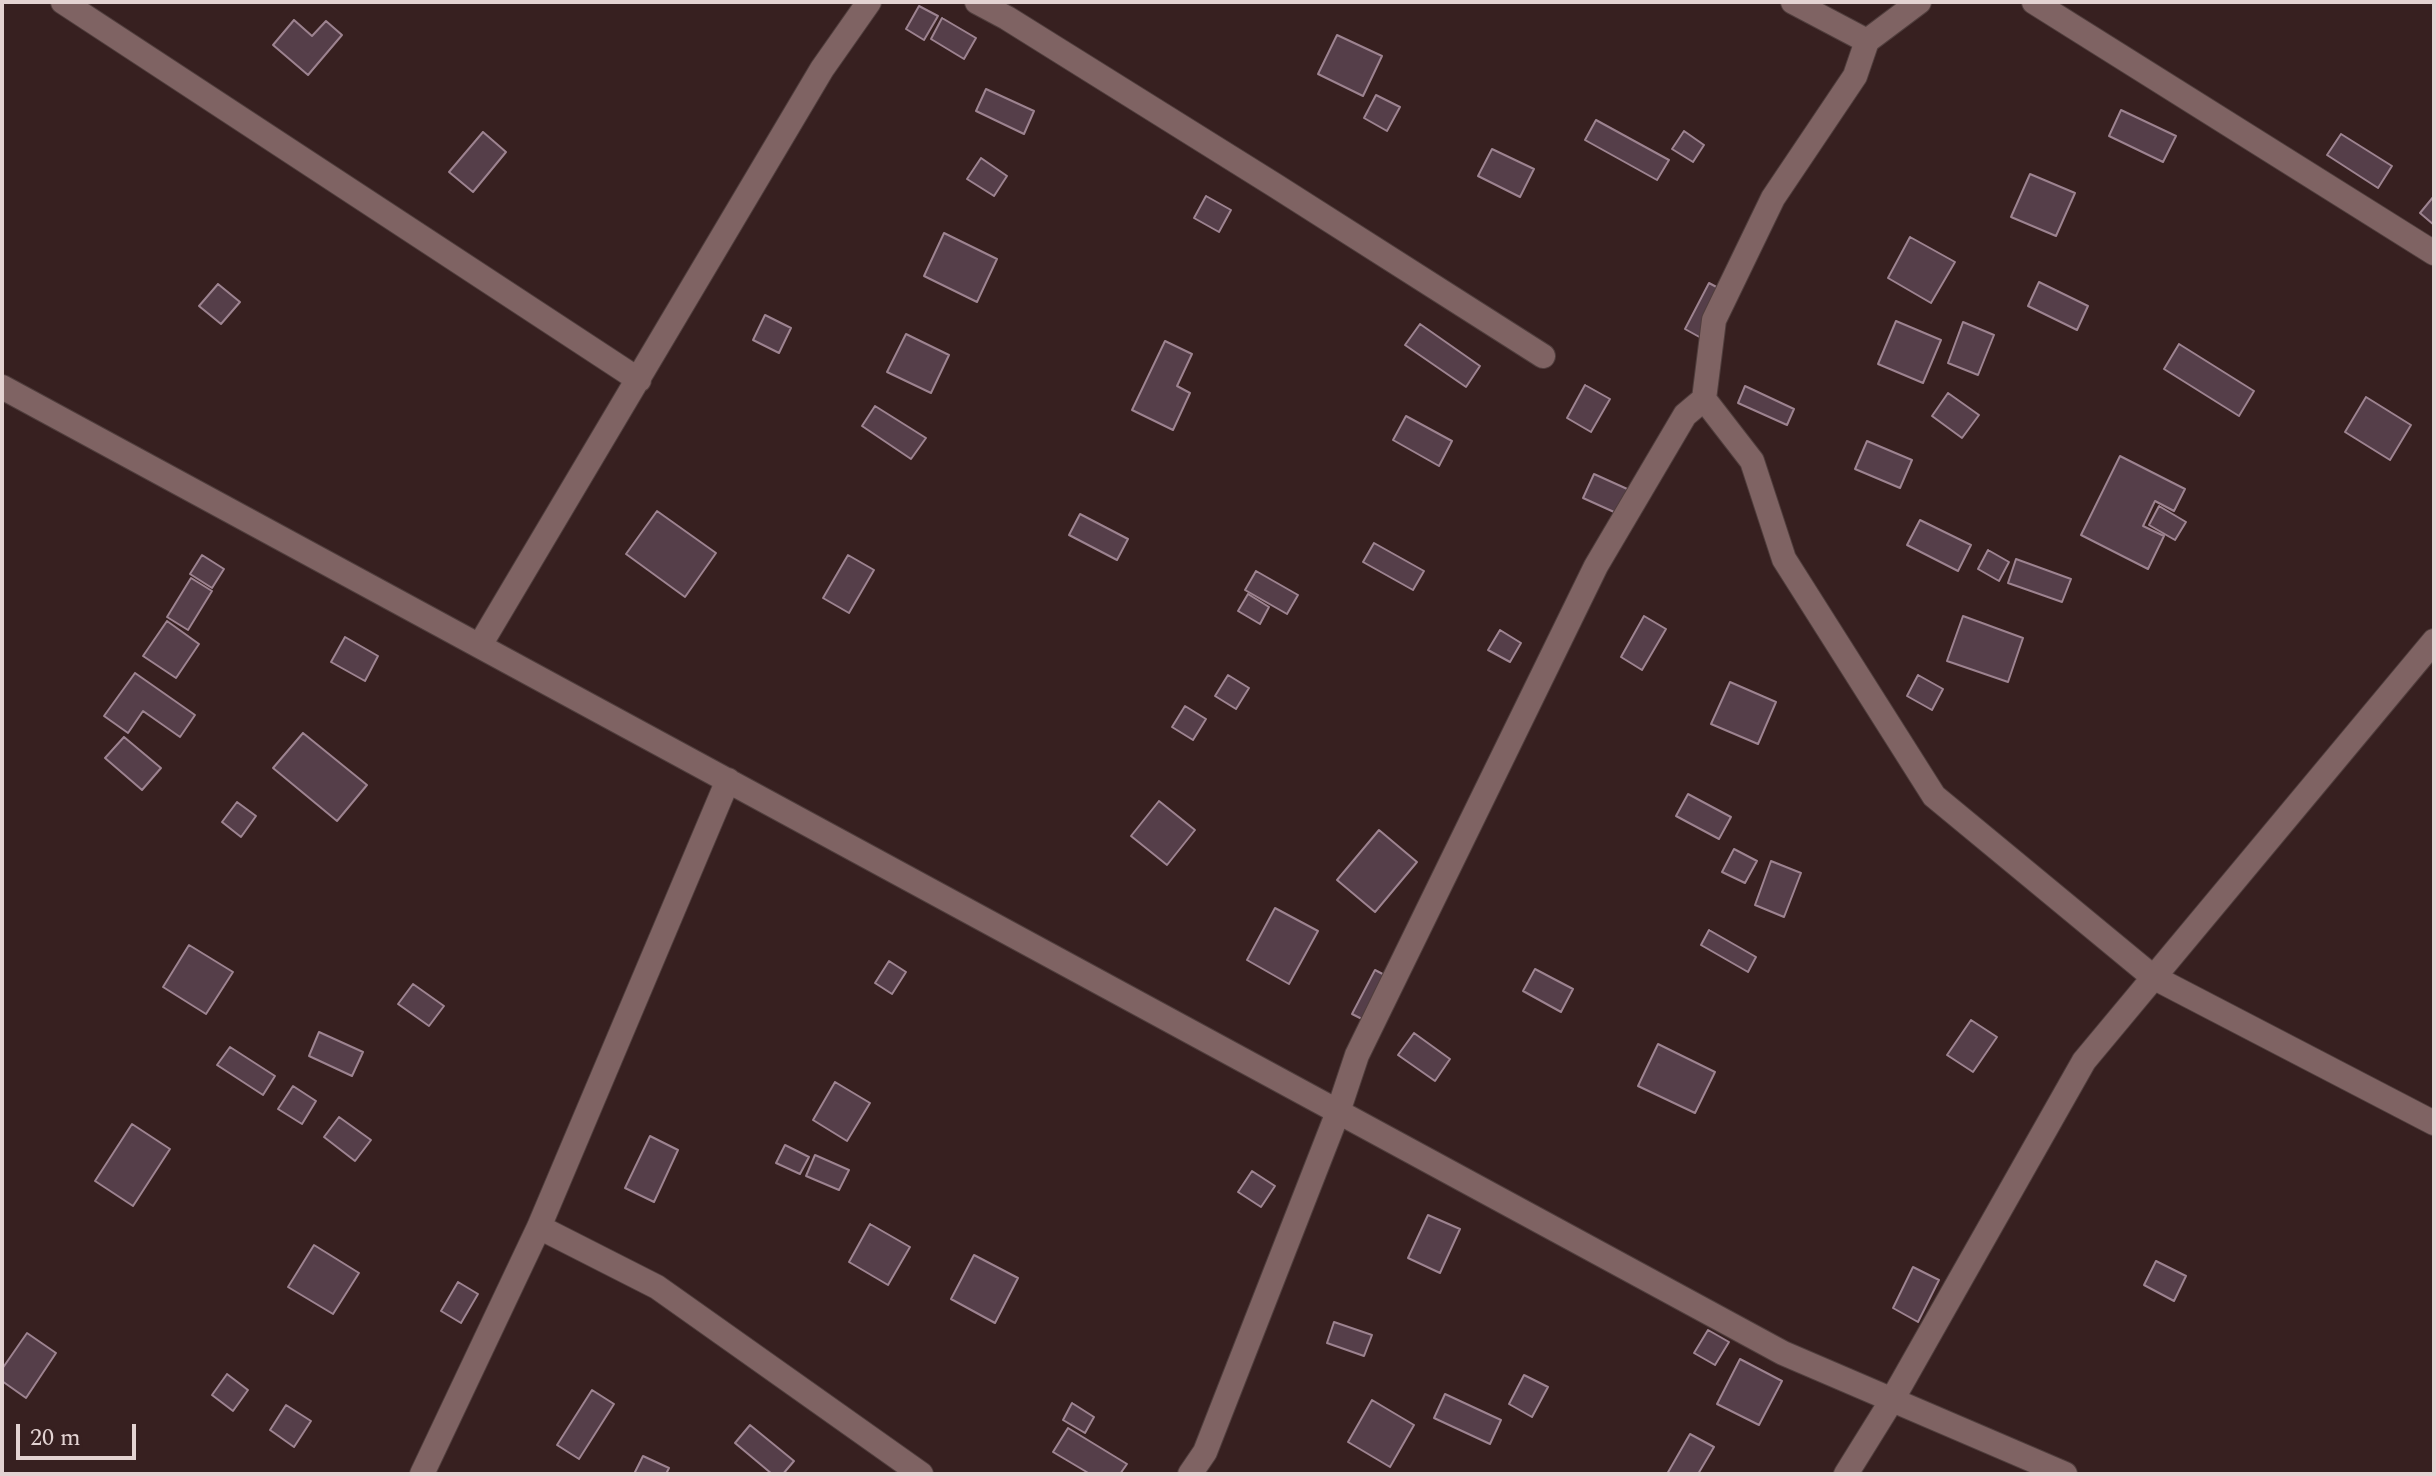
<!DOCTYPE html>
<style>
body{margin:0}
#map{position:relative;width:2436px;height:1476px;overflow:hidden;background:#372020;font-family:Spectral,serif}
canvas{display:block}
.frame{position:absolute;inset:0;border:4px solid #e3d3d2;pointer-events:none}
.scale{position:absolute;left:16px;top:1424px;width:120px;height:36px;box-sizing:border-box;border:4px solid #e3d3d2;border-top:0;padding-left:10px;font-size:24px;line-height:28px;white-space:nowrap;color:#e3d3d2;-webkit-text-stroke:6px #372020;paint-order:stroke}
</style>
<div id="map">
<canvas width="2436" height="1476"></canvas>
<div class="frame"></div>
<div class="scale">20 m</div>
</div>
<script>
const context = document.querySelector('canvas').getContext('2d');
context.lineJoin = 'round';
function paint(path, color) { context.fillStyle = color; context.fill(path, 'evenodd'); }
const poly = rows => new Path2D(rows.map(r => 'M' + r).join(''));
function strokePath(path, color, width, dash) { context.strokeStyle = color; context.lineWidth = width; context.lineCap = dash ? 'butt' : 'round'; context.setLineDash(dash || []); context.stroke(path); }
const building = poly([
 [919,6,938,16,924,40,906,29,919,6],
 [942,18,976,38,964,59,931,39,942,18],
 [294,20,312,36,326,21,342,35,308,75,273,45,294,20],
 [1337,35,1382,56,1363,96,1318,74,1337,35],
 [986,89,1034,111,1024,134,976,111,986,89],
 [1376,95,1400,107,1387,131,1364,118,1376,95],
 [2121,110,2176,136,2163,162,2109,136,2121,110],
 [1596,120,1669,160,1657,180,1585,140,1596,120],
 [1684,131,1704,145,1693,162,1672,149,1684,131],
 [483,132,506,152,473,192,449,172,483,132],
 [2341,134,2392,166,2378,188,2327,155,2341,134],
 [1492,149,1534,169,1520,197,1478,176,1492,149],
 [981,158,1007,176,994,196,967,179,981,158],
 [2030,174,2075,193,2056,236,2011,217,2030,174],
 [1206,196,1231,210,1219,232,1194,218,1206,196],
 [2434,196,2434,225,2420,213,2434,196],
 [944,233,997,259,977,302,924,276,944,233],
 [1910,237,1955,262,1931,303,1888,278,1910,237],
 [2039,282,2088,306,2077,330,2028,306,2039,282],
 [1709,283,1737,298,1712,344,1685,329,1709,283],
 [218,284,240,302,221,324,199,306,218,284],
 [765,315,791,328,779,353,753,340,765,315],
 [1896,321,1941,340,1923,383,1878,364,1896,321],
 [1963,322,1994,335,1978,375,1948,363,1963,322],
 [1420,324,1480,366,1466,387,1405,345,1420,324],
 [906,334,949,355,931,393,887,372,906,334],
 [1165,341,1192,354,1177,386,1190,393,1173,430,1132,410,1165,341],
 [2179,344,2254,391,2239,416,2164,369,2179,344],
 [1585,385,1610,399,1591,432,1567,418,1585,385],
 [1745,386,1794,409,1787,425,1738,403,1745,386],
 [1948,393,1979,415,1962,438,1932,416,1948,393],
 [2366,397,2411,425,2390,460,2345,432,2366,397],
 [875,406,926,438,911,459,862,426,875,406],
 [1406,416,1452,441,1439,466,1393,440,1406,416],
 [1867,441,1912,460,1900,488,1855,469,1867,441],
 [2120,456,2185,489,2174,511,2155,501,2143,526,2164,536,2148,569,2081,535,2120,456],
 [1594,474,1645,497,1634,521,1583,498,1594,474],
 [2159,506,2186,522,2175,540,2149,525,2159,506],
 [657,511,716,553,685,597,626,554,657,511],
 [1080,514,1128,539,1117,560,1069,535,1080,514],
 [1920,520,1971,545,1958,571,1907,545,1920,520],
 [1374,543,1424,571,1413,590,1363,562,1374,543],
 [1988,550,2009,562,1999,581,1978,569,1988,550],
 [202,555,224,569,212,588,190,574,202,555],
 [848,555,874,570,849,613,823,598,848,555],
 [2016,559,2071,579,2062,602,2008,583,2016,559],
 [1256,571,1298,595,1287,614,1245,590,1256,571],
 [191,578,212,591,188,630,167,617,191,578],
 [1248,594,1269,607,1260,624,1238,611,1248,594],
 [1644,616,1666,629,1642,670,1621,657,1644,616],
 [1963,616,2023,638,2008,682,1947,661,1963,616],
 [167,621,199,644,176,678,143,656,167,621],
 [1500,630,1521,643,1510,662,1488,650,1500,630],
 [345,637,378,656,365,681,331,662,345,637],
 [135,673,195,715,180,737,143,711,128,733,104,716,135,673],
 [1228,675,1249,688,1236,709,1215,696,1228,675],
 [1918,675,1943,689,1932,710,1907,696,1918,675],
 [1730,682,1776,702,1758,744,1711,724,1730,682],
 [1185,706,1206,719,1193,740,1172,727,1185,706],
 [303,733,367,785,337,821,273,768,303,733],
 [124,737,161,768,142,790,105,758,124,737],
 [1688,794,1731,817,1719,839,1676,816,1688,794],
 [1159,801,1195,830,1167,865,1131,836,1159,801],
 [237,802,256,816,241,837,222,822,237,802],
 [1379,830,1417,862,1375,912,1337,880,1379,830],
 [1734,849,1757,861,1745,883,1722,872,1734,849],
 [1771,861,1801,873,1784,917,1755,905,1771,861],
 [1275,908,1318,931,1289,984,1247,960,1275,908],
 [1709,930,1756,957,1748,972,1701,945,1709,930],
 [189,945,233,972,206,1014,163,987,189,945],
 [889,961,906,972,892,994,875,983,889,961],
 [1535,969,1573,989,1561,1012,1523,991,1535,969],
 [1375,970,1396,981,1374,1025,1352,1014,1375,970],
 [413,984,444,1006,429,1026,398,1004,413,984],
 [1971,1020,1997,1037,1973,1072,1947,1055,1971,1020],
 [319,1032,363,1052,352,1076,309,1056,319,1032],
 [1414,1033,1450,1059,1435,1081,1398,1055,1414,1033],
 [1658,1044,1715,1072,1695,1113,1638,1086,1658,1044],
 [230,1047,275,1076,263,1095,217,1065,230,1047],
 [835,1082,870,1103,847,1141,813,1120,835,1082],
 [293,1086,316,1101,302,1124,278,1109,293,1086],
 [339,1117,371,1140,355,1161,324,1137,339,1117],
 [132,1124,170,1149,133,1206,95,1181,132,1124],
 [650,1136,678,1150,654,1202,625,1188,650,1136],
 [785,1145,809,1157,800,1174,776,1163,785,1145],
 [815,1155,849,1170,839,1190,806,1176,815,1155],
 [1252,1171,1275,1186,1261,1207,1238,1192,1252,1171],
 [1428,1215,1460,1229,1440,1273,1408,1258,1428,1215],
 [870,1224,910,1247,888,1285,849,1262,870,1224],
 [314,1245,359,1273,333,1314,288,1287,314,1245],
 [974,1255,1018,1278,995,1323,951,1299,974,1255],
 [2156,1261,2186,1276,2174,1301,2144,1285,2156,1261],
 [1913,1267,1939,1280,1918,1322,1893,1308,1913,1267],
 [458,1282,478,1294,461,1323,441,1311,458,1282],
 [1334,1322,1372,1335,1364,1356,1327,1343,1334,1322],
 [1708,1330,1729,1342,1715,1365,1694,1353,1708,1330],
 [27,1333,56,1353,26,1398,2,1381,2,1369,27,1333],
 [1740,1359,1782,1381,1759,1425,1717,1404,1740,1359],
 [227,1374,248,1390,233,1411,212,1395,227,1374],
 [1524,1375,1548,1387,1532,1417,1509,1404,1524,1375],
 [592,1390,614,1404,579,1459,557,1445,592,1390],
 [1445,1394,1501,1420,1490,1444,1434,1418,1445,1394],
 [1372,1400,1414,1425,1390,1467,1348,1442,1372,1400],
 [1072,1403,1094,1417,1085,1433,1063,1420,1072,1403],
 [286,1405,311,1421,294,1447,270,1430,286,1405],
 [750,1425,794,1461,783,1474,772,1474,735,1443,750,1425],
 [1068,1428,1127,1464,1120,1474,1090,1474,1053,1452,1068,1428],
 [1690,1434,1714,1447,1698,1474,1667,1474,1690,1434],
 [643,1456,669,1468,666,1474,634,1474,643,1456]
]);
paint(building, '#553e49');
strokePath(building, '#9d8390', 2);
const minor = poly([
 [63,2,639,380],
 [977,2,1007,18,1276,186,1543,356],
 [1793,2,1867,41],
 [2034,2,2434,253],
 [2,387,1783,1353,2065,1474],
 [1704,399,1752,461,1784,559,1934,796,2153,977,2434,1123],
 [480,645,822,69,869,2],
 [539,1227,657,1287,921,1474],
 [422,1474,539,1227,728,780],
 [1190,1474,1205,1452,1338,1112,1357,1055,1596,566,1685,415,1704,399,1714,320,1773,198,1855,76,1867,41,1919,2],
 [1846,1474,1892,1400,2084,1061,2434,641]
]);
strokePath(minor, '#503e3d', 26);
strokePath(minor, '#7f6363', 24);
</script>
